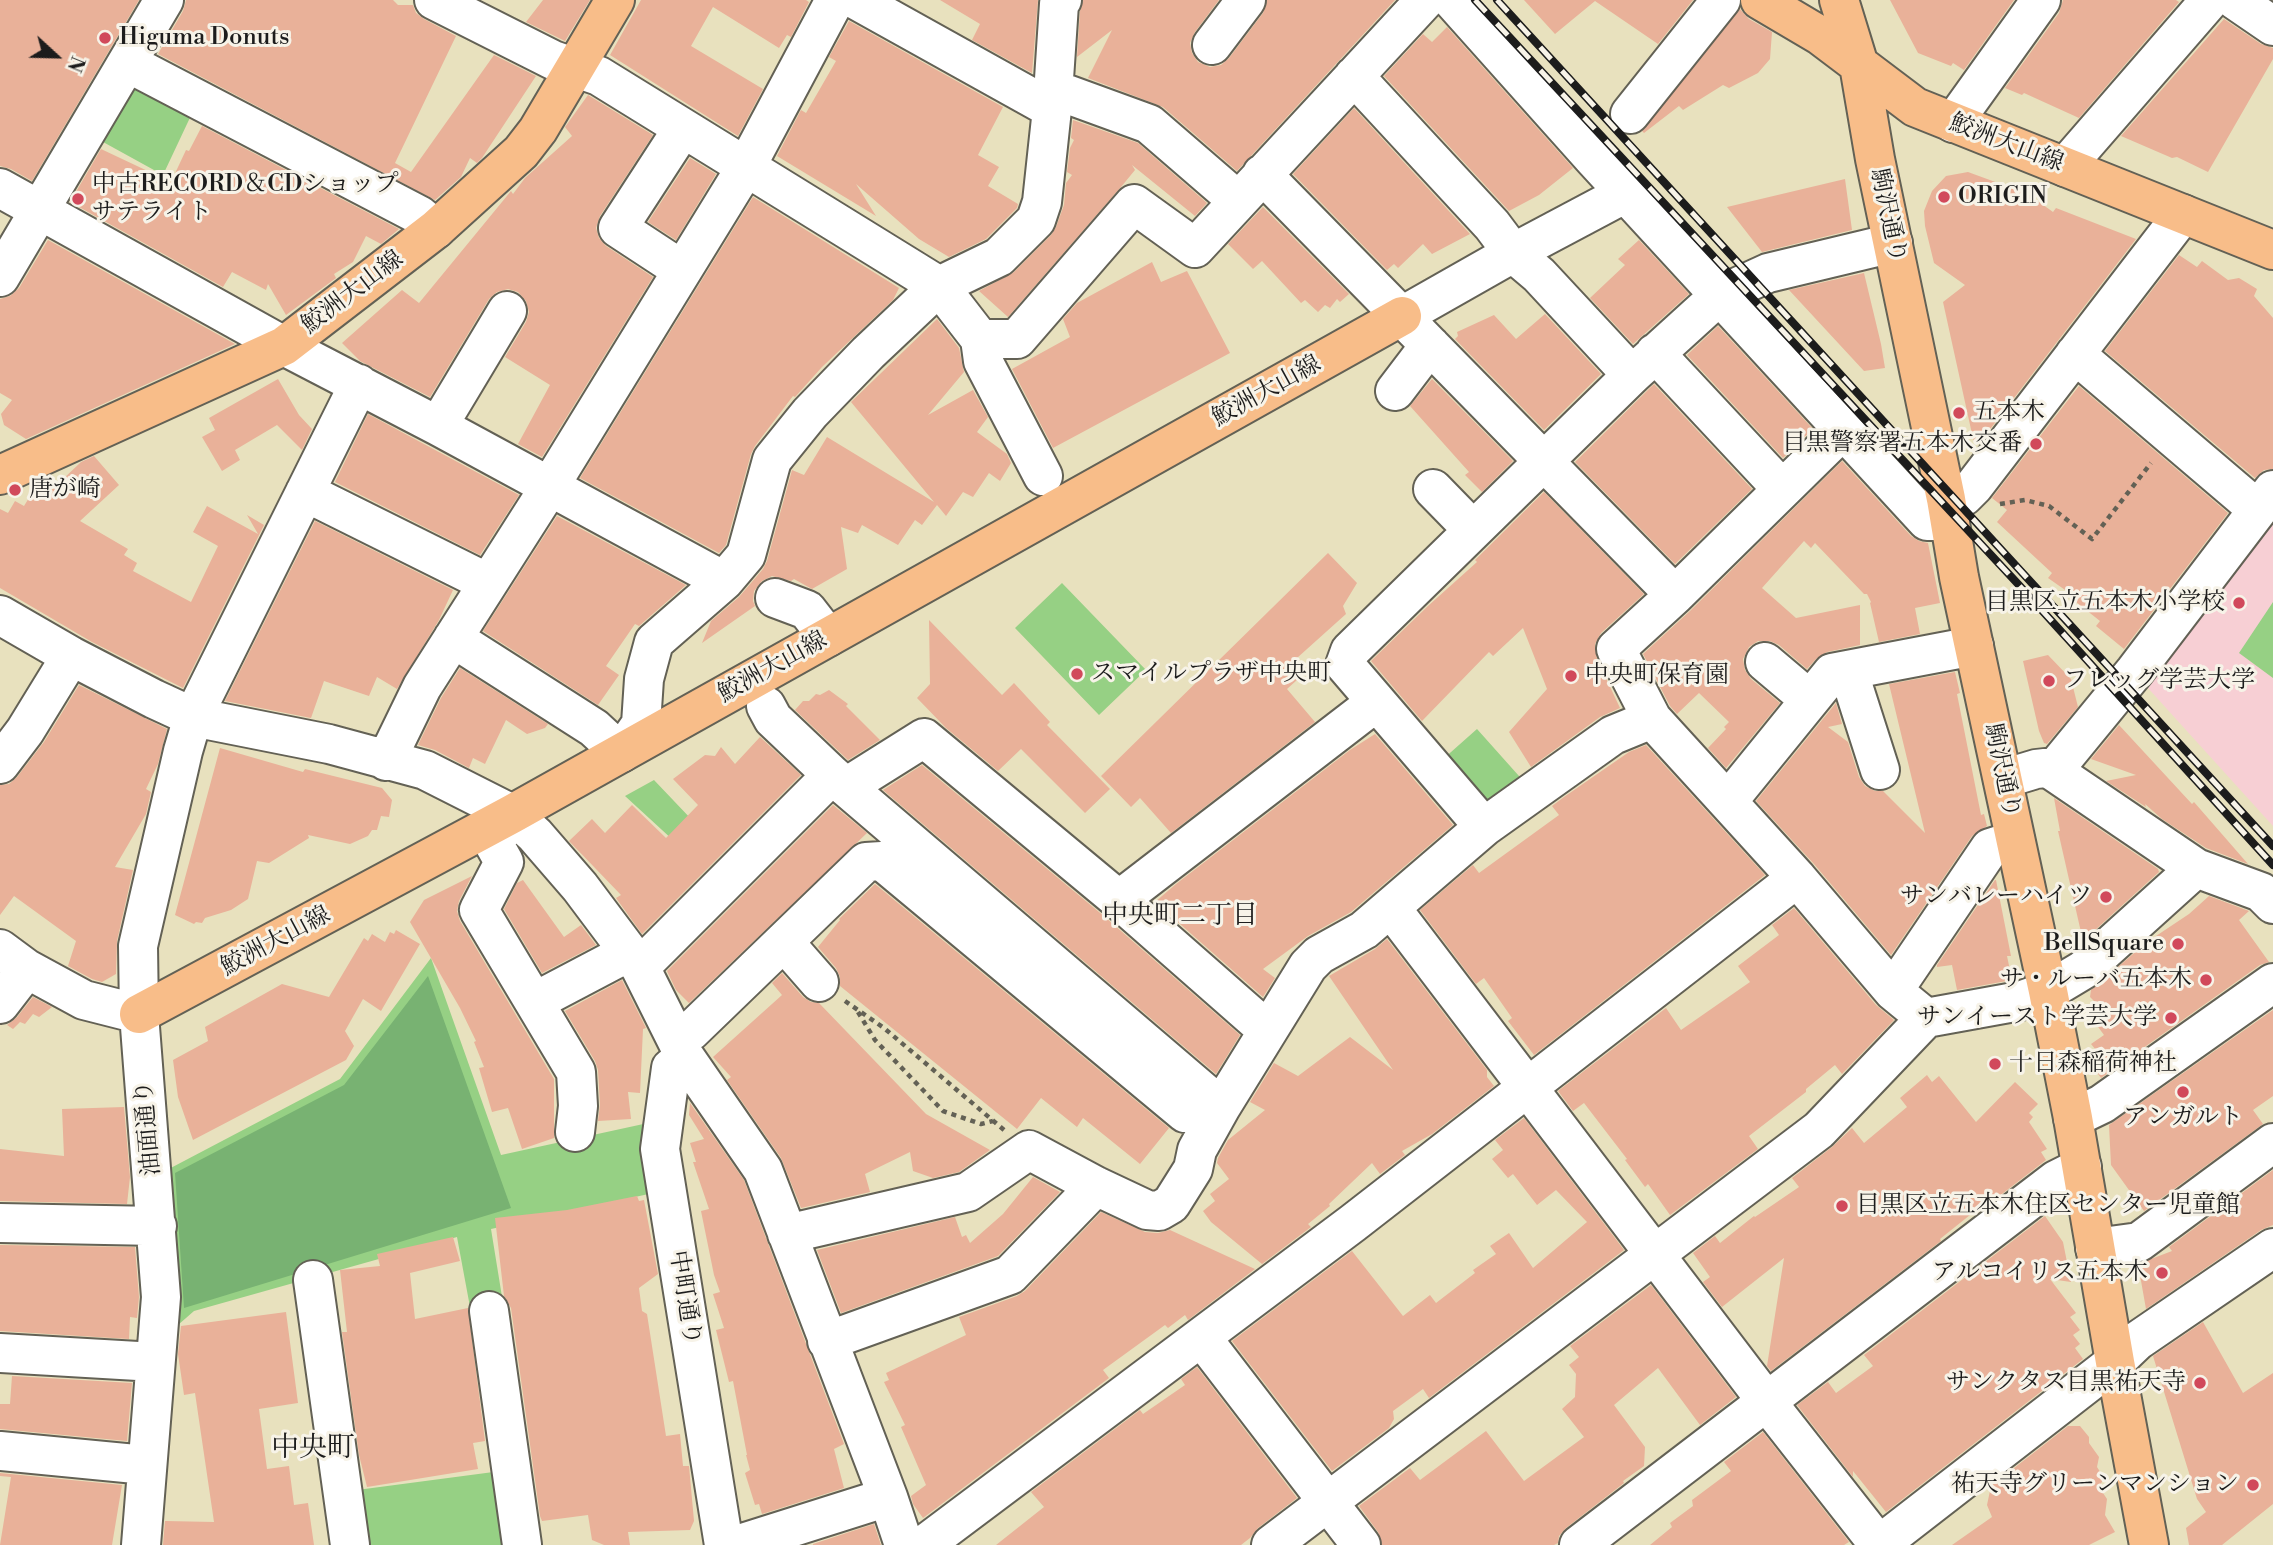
<!DOCTYPE html>
<meta charset="utf-8">
<style>
body{margin:0}
#map{position:relative;width:2273px;height:1545px;overflow:hidden;background:#e8e1be;font-family:"Libre Bodoni",serif}
canvas{display:block}
.north{position:absolute;left:21px;top:21px;width:70px;height:70px;-webkit-text-stroke:5px #f7f3e8;paint-order:stroke;rotate:112deg;font-size:19px;font-weight:700;line-height:28px;text-align:center;color:#1c1c1c}
.north::after{content:'';display:block;margin:auto;width:24px;height:32px;background:#1c1c1c;clip-path:polygon(50% 0,100% 100%,50% 72%,0 100%)}
</style>
<div id="map">
<canvas width="2273" height="1545"></canvas>
<div class="north">N</div>
</div>
<script>
const context = document.querySelector('canvas').getContext('2d');
context.lineJoin = 'round';
function paint(path, color) { context.fillStyle = color; context.fill(path, 'evenodd'); }
const poly = rows => new Path2D(rows.map(r => 'M' + r).join(''));
function strokePath(path, color, width, dash) { context.strokeStyle = color; context.lineWidth = width; context.lineCap = dash ? 'butt' : 'round'; context.setLineDash(dash || []); context.stroke(path); }
function write(font, color, halo, rows, align = 'center') {
  context.font = font + ' "Libre Bodoni","Noto Serif JP",serif'; context.lineWidth = 6; context.setLineDash([]); context.textBaseline = 'middle'; context.strokeStyle = halo; context.fillStyle = color; for (const [text, x, y, turn = 0] of rows) {
    context.save(); context.translate(x, y); context.rotate((+turn || 0) * Math.PI / 180); context.textAlign = isNaN(turn) ? turn : align; if (halo) context.strokeText(text, 0, 0); context.fillText(text, 0, 0); context.restore();
  }
}
paint(poly([
 [2273,507,2273,826,2147,687]
]), '#f7cfd4');
paint(poly([
 [129,79,195,107,163,175,94,137],
 [1062,583,1146,670,1099,715,1015,628],
 [2273,602,2273,678,2239,653],
 [1477,729,1527,785,1493,811,1442,760],
 [654,780,693,821,674,841,625,796],
 [431,958,501,1155,648,1123,653,1193,491,1229,503,1303,470,1307,457,1237,194,1311,178,1325,165,1171,340,1079],
 [501,1471,512,1545,363,1545,357,1490]
]), '#96d084');
paint(poly([
 [428,976,511,1208,184,1308,175,1173,344,1085]
]), '#78b272');
paint(poly([
 [0,0,139,0,32,181,11,169,0,166],
 [186,0,393,0,398,5,413,5,416,13,424,19,456,36,395,163,411,172,494,55,536,76,482,158,477,163,470,158,461,177,435,200,158,54,183,11],
 [543,0,590,0,565,41,526,22],
 [641,0,806,0,809,2,791,37,787,35,779,48,713,7,691,46,763,89,738,136,610,55],
 [940,0,1038,0,1032,73,972,40,980,24],
 [1083,0,1219,0,1195,32,1190,43,1192,53,1198,62,1210,67,1221,65,1229,58,1263,13,1267,0,1395,0,1237,171,1163,107,1088,78,1112,30,1077,57,1080,11],
 [1524,0,1693,0,1658,44,1595,1,1555,34],
 [1890,0,2014,0,1964,70,1953,63,1951,66,1918,53],
 [2063,0,2176,0,2179,2,2079,118,2024,93,2022,95,2005,88,2059,13],
 [1740,9,1749,19,1772,32,1770,59,1758,73,1729,88,1723,85,1683,110,1679,106,1644,133,1642,131],
 [2224,19,2261,44,2273,48,2273,59,2208,172,2177,157,2172,158,2121,136],
 [849,21,1003,107,978,155,999,167,988,186,1018,204,1017,208,986,239,949,257,919,239,856,184,876,216,777,156,801,110,806,113,836,61,829,57],
 [1447,27,1573,168,1539,195,1509,211,1384,76,1423,34,1432,42],
 [588,95,653,135,600,216,596,228,599,238,606,246,653,277,542,457,518,444,550,385,505,357,526,322,529,312,526,301,518,292,508,289,497,292,489,299,430,397,360,361,342,343,402,290,419,303,511,191,513,194,525,178,572,136,565,127],
 [1354,108,1470,234,1432,254,1423,244,1398,268,1394,264,1387,270,1293,174],
 [1073,120,1138,143,1207,203,1195,216,1132,165,1135,170,1121,187,1008,317,979,291,1014,272,1051,235,1056,227,1064,205,1066,183,1072,175,1067,172,1070,148,1074,140,1071,138],
 [202,126,399,229,381,244,366,236,353,262,334,274,336,278,286,315,268,284,266,290,232,272,223,287,70,202,101,149,171,182,186,150,189,151],
 [690,158,716,174,676,240,648,222],
 [1968,172,2028,194,2053,212,2056,208,2136,239,1981,441,1974,443,1943,302,1965,285,1934,263,1925,226,1924,211,1932,191,1946,176],
 [1845,179,1852,230,1762,252,1727,207],
 [753,197,899,288,893,300,822,367,795,397,793,396,755,446,751,454,726,545,719,553,580,478],
 [1263,207,1349,294,1340,302,1337,299,1330,308,1325,305,1318,312,1305,300,1301,303,1262,261,1253,269,1228,244],
 [48,240,235,344,26,439,4,425,1,414,12,400,0,393,0,299,10,296,19,288],
 [1639,240,1689,294,1633,344,1590,298,1625,265,1618,259],
 [2179,255,2197,267,2202,261,2228,280,2239,278,2257,289,2254,296,2273,318,2273,469,2264,470,2255,478,2105,351],
 [1152,262,1161,282,1187,271,1230,353,1053,448,1012,369,1070,337,1063,319,1077,303],
 [1864,273,1881,344,1885,368,1864,371,1789,290],
 [1545,314,1601,374,1544,430,1455,339,1458,336,1457,332,1494,315,1516,339],
 [937,319,959,348,964,372,928,415,973,390,988,417,977,432,1007,454,1011,463,1000,481,989,473,973,497,963,492,946,516,937,505,922,525,915,520,898,545,862,525,858,533,841,527,847,569,812,589,794,579,791,581,772,576,762,581,754,591,753,601,755,606,702,643,711,621,739,597,763,569,767,561,792,470,804,475,827,437,934,502,851,402],
 [1718,326,1813,429,1783,458,1687,355],
 [278,379,299,415,312,429,302,450,277,425,235,450,240,460,222,471,202,437,215,430,209,418],
 [1432,379,1513,461,1482,492,1465,475,1469,472,1410,406],
 [1654,384,1752,489,1675,564,1575,462],
 [2079,386,2228,513,2124,649,2096,626,2100,621,2066,594,2068,592,2048,578,2052,573,1997,522,2007,510,1992,498],
 [368,414,519,495,480,555,335,482],
 [94,456,119,485,80,521,128,549,124,555,137,563,133,571,191,602,218,546,193,532,207,506,258,534,247,515,264,525,183,688,92,642,0,588,0,509,8,513,15,501,24,506,32,493,42,499,81,462],
 [1842,461,1911,536,1919,541,1928,543,1940,603,1915,608,1920,634,1879,642,1870,603,1871,602,1867,594,1864,594,1815,543,1811,548,1804,541,1762,588,1796,618,1860,605,1860,645,1827,652,1816,659,1807,669,1779,645,1770,641,1758,641,1749,647,1743,659,1745,670,1751,679,1780,703,1726,768,1708,748,1726,729,1724,727,1729,722,1699,693,1677,714,1670,706,1643,654,1690,611],
 [1544,492,1644,594,1601,633,1595,644,1597,659,1620,708,1600,717,1531,767,1509,732,1547,689,1523,628,1493,656,1489,652,1422,721,1371,661,1428,606,1477,562,1475,560],
 [557,516,686,585,639,626,635,624,606,666,619,675,598,705,483,631],
 [315,521,453,590,439,620,397,689,377,677,369,696,324,681,311,718,225,701],
 [1328,553,1357,583,1343,606,1346,614,1297,658,1297,680,1287,689,1315,722,1171,833,1140,798,1131,807,1101,776],
 [929,620,1002,695,1014,683,1050,722,1047,725,1110,789,1085,813,1021,749,998,771,946,728,917,698,930,684],
 [2048,655,2071,679,2078,707,2047,744,2044,743,2039,731,2023,661],
 [460,668,548,724,545,728,527,734,506,720,485,764,473,758,469,768,435,750,418,745,441,698],
 [1955,672,1960,693,1957,694,1981,815,1984,814,1987,826,1972,836,1891,955,1814,864,1756,801,1836,703,1842,724,1828,727,1848,742,1859,777,1865,786,1875,791,1883,791,1925,833,1889,684],
 [79,685,167,729,158,764,146,789,151,792,146,814,115,867,133,870,117,941,116,974,102,982,92,979,68,966,76,941,14,896,0,915,0,785,9,784,17,777,44,742],
 [829,690,848,704,846,706,880,740,848,760,795,710,803,701,809,701,816,694,820,695],
 [2119,725,2192,804,2194,802,2248,864,2206,848,2162,819,2145,804,2146,807,2106,781,2136,775,2091,759],
 [1375,734,1453,825,1351,912,1308,936,1263,969,1275,978,1263,997,1155,902,1176,884,1350,750],
 [760,737,801,775,642,934,616,898,621,895,569,841,592,819,605,833,632,805,666,838,698,805,673,779,705,755,715,756,721,747,735,764],
 [1646,745,1765,875,1534,1055,1508,1021,1512,1018,1484,978,1476,984,1420,910,1473,865,1479,873,1559,815,1552,806,1564,797,1629,752],
 [220,748,303,772,305,769,382,788,392,800,389,817,381,816,377,830,372,830,368,836,350,844,308,835,309,838,269,863,257,861,248,899,231,910,205,918,202,923,196,922,194,924,175,915],
 [922,765,1105,917,1240,1035,1216,1074,883,790],
 [2054,798,2158,869,2159,872,2083,941,2058,831,2060,831],
 [833,805,867,833,689,1003,676,990,667,971],
 [472,876,459,901,457,911,460,921,554,1079,554,1138,522,1149,508,1108,492,1112,479,1068,484,1067,474,1042,476,1041,460,1008,410,922,424,900],
 [523,880,564,937,581,925,596,945,542,973,504,909,517,883],
 [1995,880,1996,880,2011,956,2007,956,2012,980,1957,990,1952,965,1937,967,1937,965],
 [875,884,1169,1128,1140,1164,1083,1118,1077,1127,1041,1098,1017,1129,840,986,840,977,836,968,818,947,840,920,839,919],
 [2209,896,2249,911,2239,920,2269,962,2260,965,2101,1078,2095,1070,2101,1067,2095,1058,2100,1055,2091,1044,2104,1035,2093,1020,2099,1016,2093,1009,2098,1005,2090,997,2091,990,2147,942,2189,914],
 [1794,908,1876,1005,1894,1020,1842,1074,1835,1065,1806,1089,1806,1092,1749,1136,1758,1149,1670,1215,1648,1184,1645,1187,1625,1160,1627,1159,1584,1103,1573,1111,1558,1091,1666,1008,1681,1030,1750,982,1738,966,1779,935,1772,925],
 [396,930,420,944,381,1011,363,999,345,1031,354,1046,346,1060,193,1140,178,1097,173,1060,208,1041,205,1027,282,984,329,997,364,938,368,941,372,934,385,942,390,932,394,934],
 [1387,939,1487,1070,1487,1077,1494,1086,1432,1134,1402,1151,1405,1155,1380,1174,1372,1163,1329,1204,1330,1206,1308,1224,1311,1227,1262,1264,1211,1222,1203,1211,1215,1201,1210,1194,1229,1179,1217,1163,1218,1158,1228,1140,1265,1110,1250,1102,1274,1063,1298,1076,1350,1037,1393,1070,1329,976,1375,949],
 [782,973,803,997,811,1002,819,1003,926,1114,990,1150,959,1172,933,1178,913,1171,910,1152,865,1174,870,1192,801,1208,781,1158,727,1080,731,1077,713,1057,782,995,772,983],
 [622,980,646,1028,643,1029,640,1093,628,1092,631,1119,598,1121,600,1105,598,1070,595,1061,565,1011],
 [33,997,52,1007,39,1017,33,1014,25,1024,20,1022,13,1029,7,1025,17,1017],
 [2273,1010,2273,1096,2253,1110,2263,1124,2144,1211,2111,1165,2109,1125],
 [1927,1075,1932,1082,1939,1076,1976,1122,2015,1082,2038,1104,2029,1113,2033,1117,2029,1122,2047,1149,2041,1152,2046,1160,1976,1214,1975,1211,1940,1239,1941,1241,1771,1371,1767,1366,1784,1258,1722,1307,1703,1282,1710,1277,1693,1253,1715,1236,1720,1243,1754,1216,1755,1217,1799,1187,1792,1178,1832,1147,1852,1128,1864,1143,1907,1107,1900,1098],
 [690,1103,744,1180,844,1444,834,1449,844,1488,762,1514,759,1504,755,1505,745,1473,750,1470,746,1455,747,1455,733,1381,729,1382,716,1330,724,1328,713,1294,720,1292,714,1275,701,1211,709,1209,693,1162,696,1162,690,1143,704,1139,689,1115],
 [124,1107,130,1177,127,1204,0,1201,0,1149,64,1156,62,1109],
 [1524,1118,1624,1250,1429,1398,1423,1389,1393,1411,1394,1419,1389,1428,1332,1471,1232,1341,1352,1251,1403,1316,1430,1295,1436,1303,1475,1273,1473,1270,1496,1254,1490,1246,1509,1233,1533,1268,1587,1222,1556,1190,1537,1205,1513,1174,1508,1178,1492,1159,1503,1150,1495,1140],
 [2273,1170,2273,1225,2261,1230,2146,1309,2138,1264,2172,1251,2169,1247],
 [1033,1177,1060,1192,998,1256,841,1313,817,1250,955,1217,962,1237,966,1235,970,1243,1003,1214],
 [637,1196,639,1201,644,1200,658,1274,639,1288,642,1311,647,1314,666,1436,680,1434,683,1466,689,1466,694,1521,690,1530,628,1532,630,1545,604,1545,592,1540,588,1515,542,1521,540,1516,511,1308,504,1296,495,1218,567,1210],
 [1101,1212,1145,1232,1158,1233,1170,1230,1255,1269,1188,1320,1185,1315,1168,1328,1165,1325,1103,1370,1109,1378,923,1518,913,1504,911,1496,926,1485,901,1427,905,1425,884,1382,889,1380,886,1373,966,1335,959,1317,1017,1296,1025,1291],
 [2045,1216,2063,1242,2071,1282,2050,1279,2076,1313,2070,1317,2080,1330,2073,1335,2080,1344,2075,1348,2083,1359,1886,1512,1853,1471,1853,1477,1797,1405,1828,1382,1836,1393,1873,1366,1864,1355],
 [453,1237,460,1261,410,1273,415,1319,468,1308,485,1441,473,1443,478,1469,367,1487,359,1455,342,1332,347,1332,340,1270,380,1266,377,1254],
 [0,1245,135,1247,139,1297,137,1318,130,1317,129,1339,0,1331],
 [1651,1285,1736,1397,1700,1425,1658,1368,1614,1405,1645,1447,1644,1466,1623,1481,1624,1483,1566,1528,1559,1536,1558,1543,1554,1545,1382,1545,1378,1532,1359,1506,1410,1468,1420,1480,1486,1431,1524,1481,1584,1437,1562,1409,1575,1397,1576,1374,1569,1365,1579,1357,1570,1346],
 [286,1312,298,1403,259,1409,267,1469,289,1466,294,1505,308,1503,314,1545,163,1545,165,1521,214,1522,195,1393,184,1395,178,1354,181,1326],
 [2203,1322,2243,1393,2273,1373,2273,1504,2222,1545,2189,1545,2186,1528,2206,1512,2197,1499,2153,1356],
 [1197,1367,1297,1498,1258,1528,1250,1538,1241,1545,996,1545,1044,1507,1031,1492,1140,1410,1143,1414,1185,1385,1181,1379],
 [12,1376,132,1383,127,1441,0,1429,0,1404,10,1404],
 [2068,1426,2080,1426,2089,1437,2089,1443,2099,1457,2097,1467,2104,1478,2099,1487,2107,1499,2105,1515,2115,1532,2089,1545,1952,1545,1992,1517,1987,1505,1991,1486],
 [1763,1432,1849,1542,1844,1545,1650,1545,1672,1527,1670,1523,1693,1506,1692,1500,1731,1471,1724,1462],
 [0,1473,122,1485,112,1545,0,1545,11,1477,0,1476],
 [874,1524,881,1545,813,1545,813,1544]
]), '#e9b199');
const minor = poly([
 [434,0,553,60,599,76,939,286,980,339,983,361,1043,476],
 [856,0,1052,109],
 [1452,0,1594,159,1927,521,1950,521],
 [2235,0,2273,26],
 [1212,45,1246,0],
 [128,63,419,215,436,229],
 [1354,76,1492,225,1513,253,1539,275,1632,375],
 [1053,89,1149,124,1237,200],
 [1630,114,1721,0],
 [1953,123,2041,0],
 [2065,167,2210,0],
 [1262,174,1675,595],
 [0,188,284,346,438,426,724,581],
 [682,270,618,228,683,128],
 [0,277,164,0],
 [1402,316,1513,253,1626,193],
 [980,339,1017,339,1134,204,1195,248,1425,0],
 [1655,353,1782,489],
 [2075,354,2257,509],
 [1395,391,1430,345],
 [438,426,507,311],
 [1843,430,1675,595,1616,649,1652,719,1797,878,1893,991,1926,1018],
 [1433,489,1473,530],
 [305,492,488,583],
 [1946,499,1964,496,1974,486,2183,214],
 [775,598,807,610,828,637],
 [0,615,71,656,154,699,193,717,329,744,425,770,512,814,535,835,580,887,640,967,685,1057,763,1170,888,1497,904,1545],
 [453,638,594,728,621,753,641,724,644,679,654,642,724,581,746,555,772,460,810,413,868,353,939,286,999,257,1036,220,1042,202,1052,109,1059,4,1062,0],
 [1765,662,1810,700],
 [1848,670,1880,770],
 [766,706,773,719,832,775,1221,1107],
 [386,761,422,687,540,502,746,167,835,0],
 [0,764,25,731,71,656],
 [2053,771,2135,671,2273,490],
 [2003,779,2036,769,2045,768,2053,771,2196,868],
 [846,787,924,738,1119,900,1267,1030],
 [1728,801,1832,673,1974,646],
 [519,820,490,837,504,862,479,910,576,1072,578,1106,575,1132],
 [1484,827,1345,665,1350,651,1632,375,1720,295,1768,273,1893,243],
 [1119,900,1375,703],
 [1391,908,1777,1415,1879,1545],
 [784,942,819,982],
 [0,949,27,969,84,1000,139,1014],
 [640,967,832,775],
 [1893,991,1990,848,2015,840],
 [534,1002,629,952],
 [0,1004,27,969],
 [677,1040,691,1031,866,862,882,861,1185,1113],
 [685,1057,671,1068,660,1149,724,1545],
 [2073,1118,2102,1104,2273,983],
 [0,1223,157,1226],
 [787,1234,968,1192,1029,1150,1096,1186,1147,1210,1159,1211,1171,1204,1193,1169,1197,1150,1221,1107,1308,966,1319,955,1364,930,1484,827,1613,735,1652,719],
 [2095,1248,2139,1242,2273,1143],
 [313,1280,350,1545],
 [489,1311,522,1545],
 [1202,1338,1361,1545],
 [827,1341,1010,1275,1096,1186],
 [0,1353,155,1362],
 [0,1451,146,1465],
 [141,1545,161,1297,139,1014,138,946,183,751,193,717,359,384],
 [736,1545,888,1497],
 [924,1545,1353,1223,1797,878],
 [1271,1545,1819,1130,1926,1018,2020,1001,2048,991,2083,970,2196,868,2261,892,2273,904],
 [1579,1545,2056,1180,2082,1167],
 [1879,1545,2115,1362,2137,1341,2273,1248]
]);
const major = poly([
 [1760,0,1821,36,1915,107,2273,250],
 [1839,0,1859,65,1875,159,1946,499,1959,577,2048,991,2073,1118,2115,1362,2149,1545],
 [0,475,284,346,436,229,521,152,538,130,615,0],
 [139,1014,512,814,1402,316]
]);
strokePath(minor, '#636155', 42);
strokePath(major, '#636155', 42);
strokePath(poly([
 [2000,504,2025,500,2049,506,2092,539,2151,463],
 [845,1001,884,1028,1004,1130],
 [858,1012,875,1040,943,1111,981,1124,993,1121]
]), '#636155', 4.5, [5, 5]);
strokePath(minor, '#fff', 38);
strokePath(major, '#f8bd89', 38);
const rail = poly([
 [1475,0,2018,584,2273,865],
 [1497,0,2273,846]
]);
strokePath(rail, '#1c1c1c', 8);
strokePath(rail, '#f7f3e8', 5, [16]);
for (const [x, y, r, color] of [
 [105,38,7,"#d1495b"],
 [1944,197,7,"#d1495b"],
 [78,199,7,"#d1495b"],
 [1959,413,7,"#d1495b"],
 [2036,444,7,"#d1495b"],
 [15,490,7,"#d1495b"],
 [2239,603,7,"#d1495b"],
 [1077,674,7,"#d1495b"],
 [1571,676,7,"#d1495b"],
 [2049,681,7,"#d1495b"],
 [2106,897,7,"#d1495b"],
 [2178,944,7,"#d1495b"],
 [2206,980,7,"#d1495b"],
 [2171,1018,7,"#d1495b"],
 [1995,1064,7,"#d1495b"],
 [2183,1092,7,"#d1495b"],
 [1842,1206,7,"#d1495b"],
 [2162,1273,7,"#d1495b"],
 [2200,1383,7,"#d1495b"],
 [2253,1485,7,"#d1495b"]
]) { const dot = new Path2D(); dot.arc(x, y, r, 0, 2 * Math.PI); context.fillStyle = color; context.fill(dot); strokePath(dot, '#f7f3e8', 2.5); }
write('24px', '#1c1c1c', '#f7f3e8', [
 ["Higuma Donuts",119,38],
 ["中古RECORD＆CDショップ",92,185],
 ["サテライト",92,213],
 ["ORIGIN",1958,197],
 ["五本木",1973,413],
 ["目黒警察署五本木交番",2022,444,"right"],
 ["唐が崎",29,490],
 ["目黒区立五本木小学校",2225,603,"right"],
 ["スマイルプラザ中央町",1091,674],
 ["中央町保育園",1585,676],
 ["フレッグ学芸大学",2063,681],
 ["サンバレーハイツ",2092,897,"right"],
 ["BellSquare",2164,944,"right"],
 ["サ・ルーバ五本木",2192,980,"right"],
 ["サンイースト学芸大学",2157,1018,"right"],
 ["十日森稲荷神社",2009,1064],
 ["アンガルト",2183,1118,"center"],
 ["目黒区立五本木住区センター児童館",1856,1206],
 ["アルコイリス五本木",2148,1273,"right"],
 ["サンクタス目黒祐天寺",2186,1383,"right"],
 ["祐天寺グリーンマンション",2239,1485,"right"]
], 'left');
write('24px', '#1c1c1c', '#f7f3e8', [
 ["鮫洲大山線",2006,144,21],
 ["駒沢通り",1887,216,78],
 ["鮫洲大山線",353,293,-37],
 ["鮫洲大山線",1267,392,-29],
 ["鮫洲大山線",773,668,-29],
 ["駒沢通り",2001,771,78],
 ["鮫洲大山線",276,942,-28],
 ["油面通り",149,1128,-95],
 ["中町通り",684,1298,81]
]);
write('26px', '#1c1c1c', '#f7f3e8', [
 ["中央町二丁目",1180,917]
]);
write('28px', '#1c1c1c', '#f7f3e8', [
 ["中央町",313,1449]
]);
</script>
